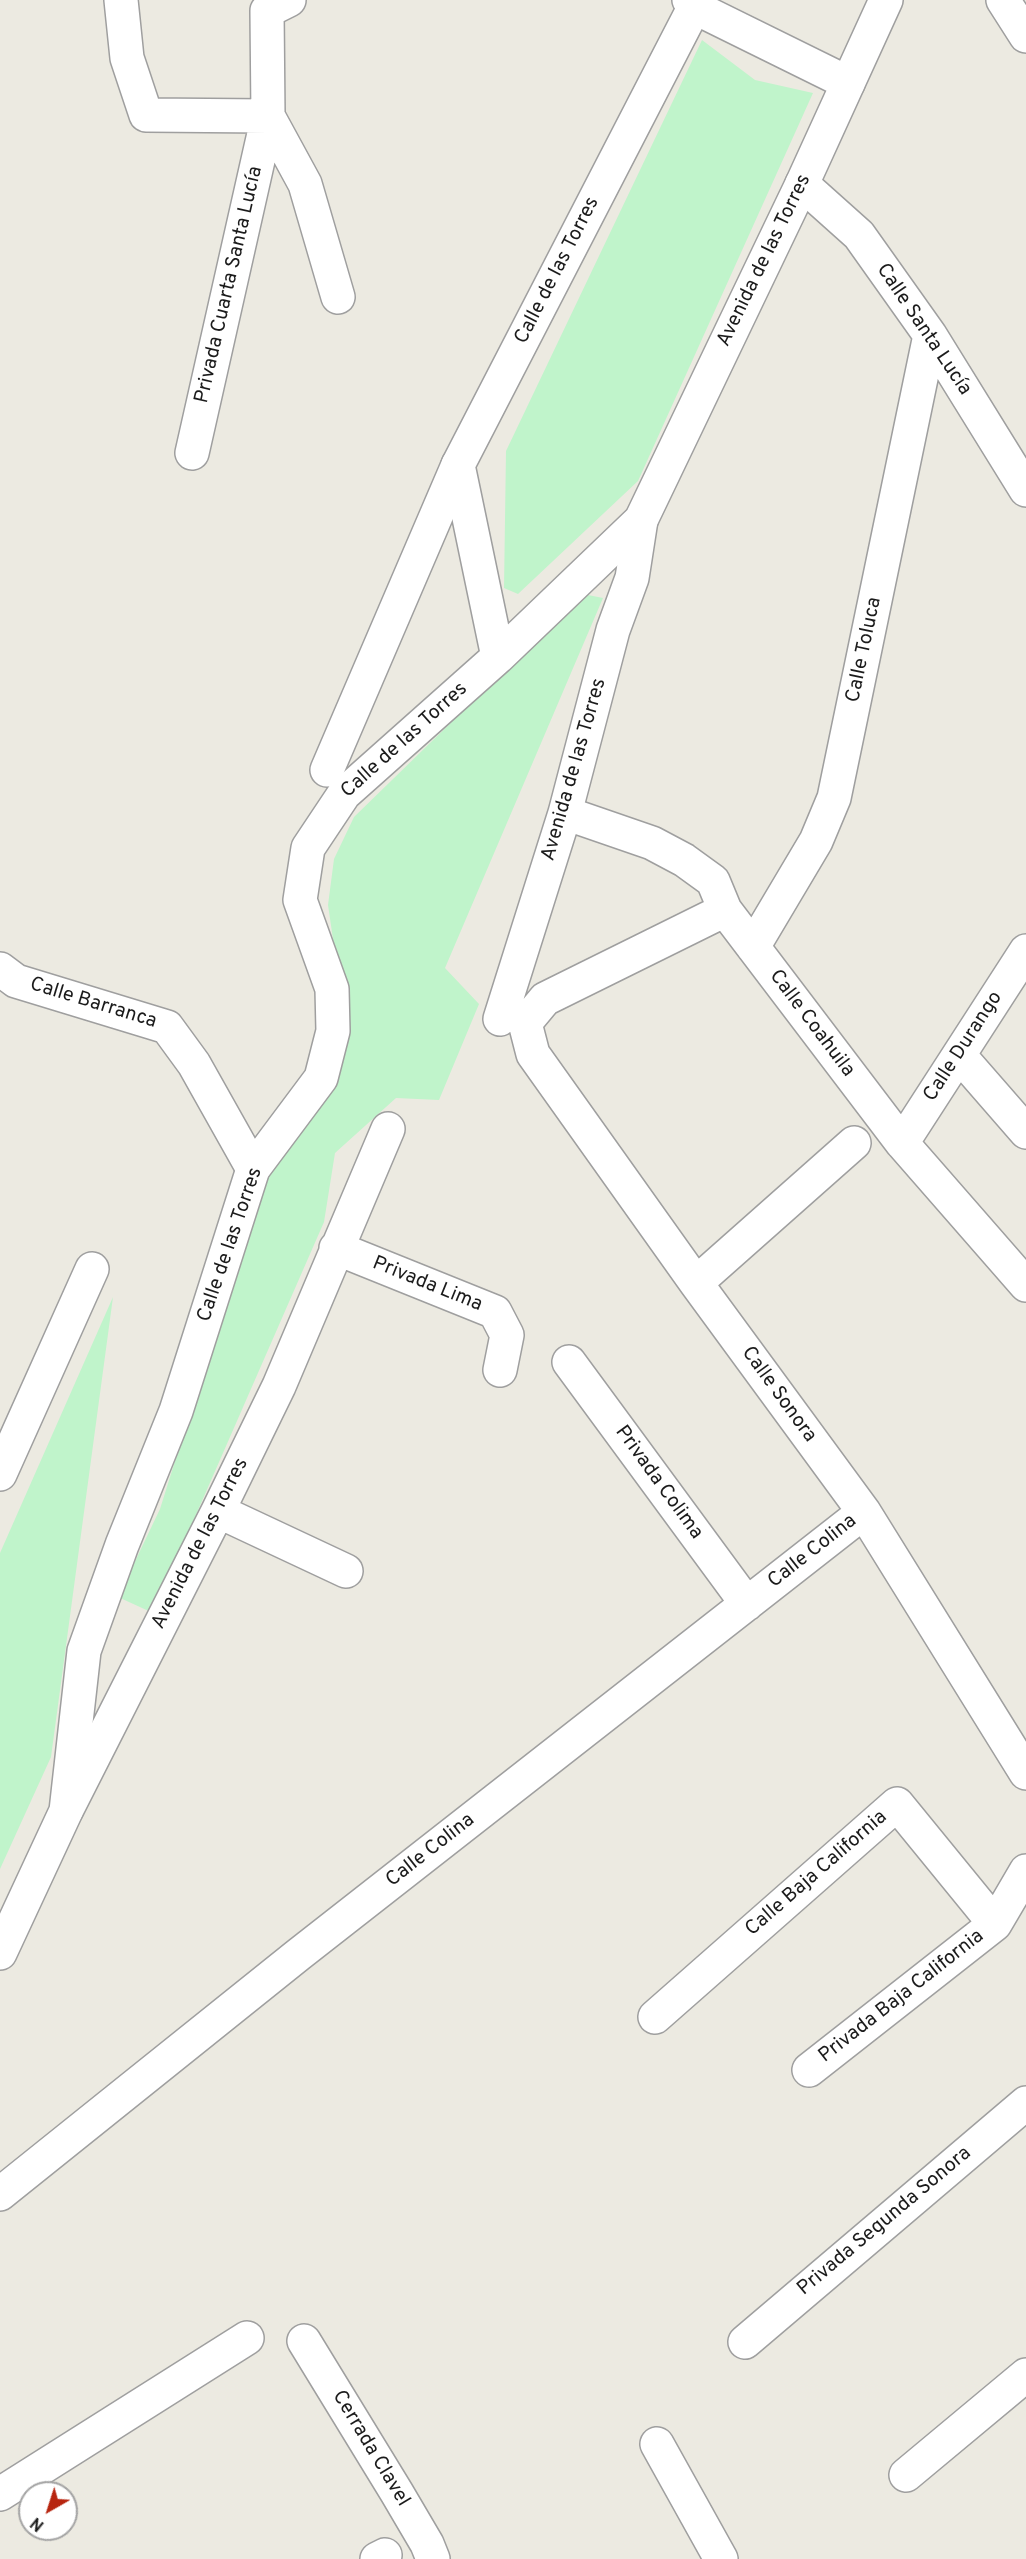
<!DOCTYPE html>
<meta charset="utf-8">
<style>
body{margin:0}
#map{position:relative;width:1026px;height:2559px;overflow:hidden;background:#eceae1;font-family:Overpass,sans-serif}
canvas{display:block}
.north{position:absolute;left:18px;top:2481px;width:60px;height:60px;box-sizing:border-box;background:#fff;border:2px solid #a4a4a4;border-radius:50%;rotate:219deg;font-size:16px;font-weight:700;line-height:24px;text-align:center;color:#1b1b1b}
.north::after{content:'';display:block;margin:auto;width:21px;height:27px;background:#b7250f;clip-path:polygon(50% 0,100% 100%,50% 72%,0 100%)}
</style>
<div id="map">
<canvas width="1026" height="2559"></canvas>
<div class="north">N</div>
</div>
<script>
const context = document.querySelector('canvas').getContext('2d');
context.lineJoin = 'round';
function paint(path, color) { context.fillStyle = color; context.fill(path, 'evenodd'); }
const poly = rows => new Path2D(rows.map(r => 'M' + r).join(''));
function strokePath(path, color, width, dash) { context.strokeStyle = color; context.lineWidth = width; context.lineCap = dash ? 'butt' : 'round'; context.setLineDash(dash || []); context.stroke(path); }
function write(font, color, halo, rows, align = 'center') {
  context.font = font + ' Overpass,sans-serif'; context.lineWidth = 4.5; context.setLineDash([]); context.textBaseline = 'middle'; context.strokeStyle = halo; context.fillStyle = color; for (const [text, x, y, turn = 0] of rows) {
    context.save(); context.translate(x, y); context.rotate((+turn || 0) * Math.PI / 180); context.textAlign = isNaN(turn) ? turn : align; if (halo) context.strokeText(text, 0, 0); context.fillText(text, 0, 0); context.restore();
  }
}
paint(poly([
 [702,40,755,80,813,93,638,481,518,594,504,588,506,451],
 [583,594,603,598,445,968,479,1004,439,1100,396,1098,335,1153,324,1222,153,1613,118,1597,160,1509,267,1167,346,1028,328,905,334,859,354,817],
 [113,1297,51,1757,0,1869,0,1553]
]), '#c0f4cb');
const minor = poly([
 [121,0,127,58,146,115,268,116],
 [289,0,267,11,268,116,305,184,338,297],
 [689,0,694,7,848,83],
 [1003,0,1026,36],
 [802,184,859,235,930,335,1026,490],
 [192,453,268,116],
 [327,770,458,465],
 [565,813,652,843,684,860,713,881,725,910,902,1143,1026,1285],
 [725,910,545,999,525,1023,533,1054,696,1283,864,1512,1026,1773],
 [753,947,816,841,834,798,930,335],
 [0,969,16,981,167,1027,194,1064,253,1169],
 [500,1019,565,813,613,630,632,578,641,520],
 [959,1055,1026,1132],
 [902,1143,1026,951],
 [336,1248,495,1312,507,1335,500,1370],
 [696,1283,854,1143],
 [569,1362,747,1604],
 [0,1474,92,1269],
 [218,1511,346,1571],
 [67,1809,218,1511,279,1386,388,1129],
 [655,2017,897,1804,995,1924],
 [809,2070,995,1924,1026,1871],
 [0,2194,298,1955,864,1512],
 [304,2341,397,2493,427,2544,433,2559],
 [745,2342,1026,2103],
 [657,2444,721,2559],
 [906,2475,1026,2375],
 [0,2494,247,2338],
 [377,2559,385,2555]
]);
const tertiary = poly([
 [498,657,641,520,802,184,886,0],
 [0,1953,66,1811,84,1651,122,1545,176,1411,253,1169,321,1078,333,1031,332,989,300,900,308,848,344,794,498,657,458,465,698,0]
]);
strokePath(minor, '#9f9f9f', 36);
strokePath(tertiary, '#9f9f9f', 36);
strokePath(minor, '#fff', 33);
strokePath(tertiary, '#fff', 33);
write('20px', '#1b1b1b', '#fff', [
 ["Avenida de las Torres",765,261,-64],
 ["Calle de las Torres",558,271,-63],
 ["Privada Cuarta Santa Lucía",230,285,-77],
 ["Calle Santa Lucía",923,330,56],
 ["Calle Toluca",865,650,-78],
 ["Calle de las Torres",405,741,-42],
 ["Avenida de las Torres",575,770,-74],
 ["Calle Barranca",93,1004,17],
 ["Calle Coahuila",811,1024,53],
 ["Calle Durango",964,1047,-57],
 ["Calle de las Torres",231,1245,-71],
 ["Privada Lima",427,1285,22],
 ["Calle Sonora",778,1395,54],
 ["Privada Colima",658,1483,54],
 ["Avenida de las Torres",201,1544,-63],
 ["Calle Colina",813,1552,-38],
 ["Calle Colina",431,1851,-38],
 ["Calle Baja California",817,1874,-41],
 ["Privada Baja California",902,1997,-38],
 ["Privada Segunda Sonora",885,2222,-40],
 ["Cerrada Clavel",370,2449,59]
]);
</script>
